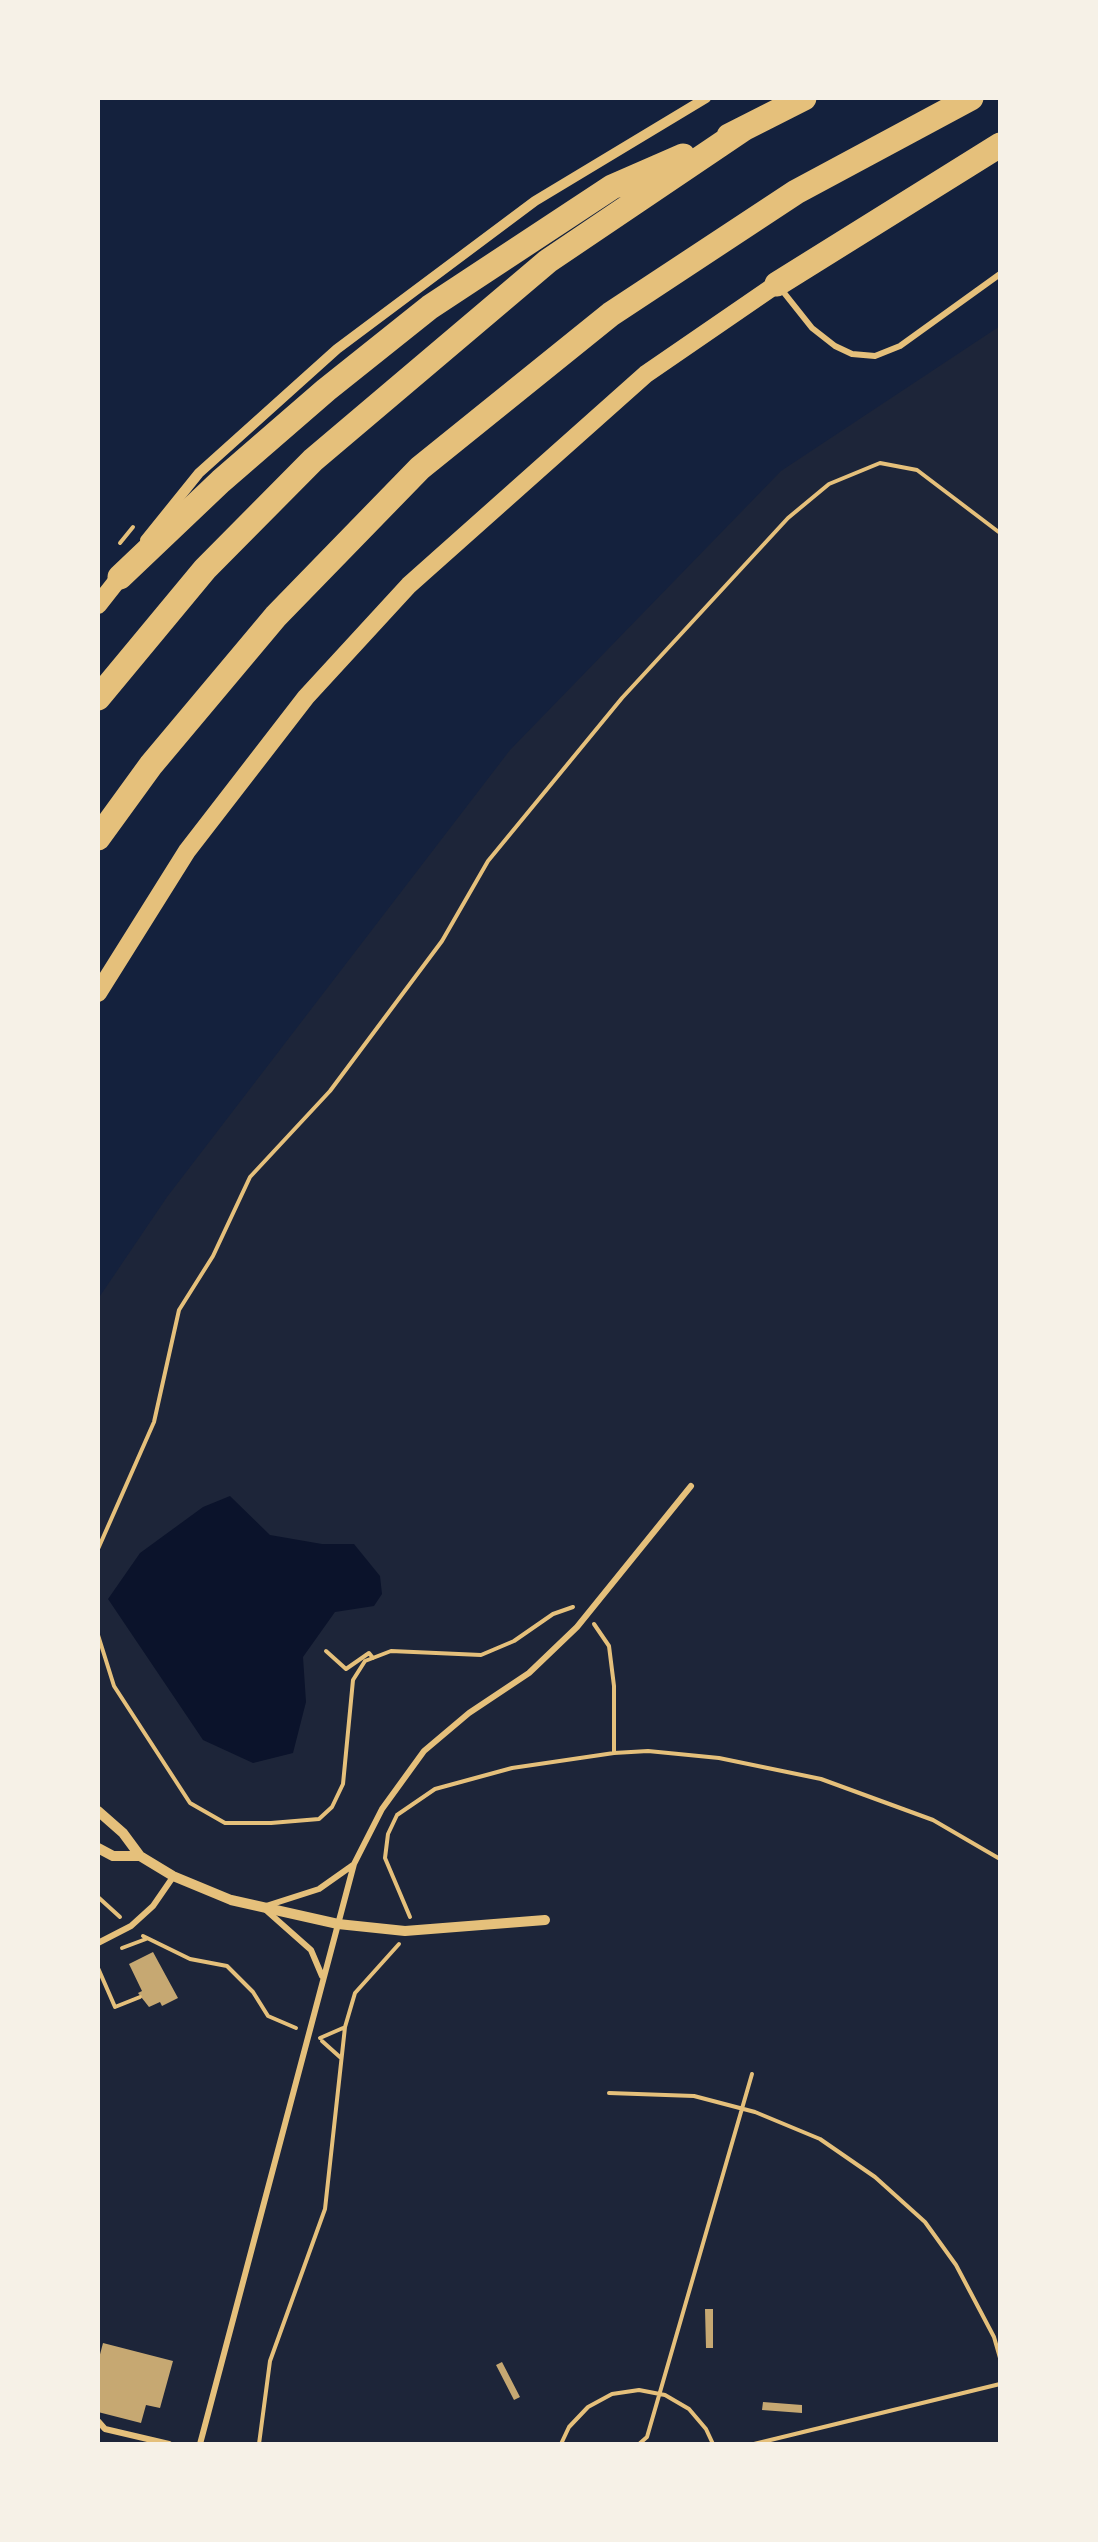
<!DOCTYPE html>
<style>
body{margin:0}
#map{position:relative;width:1098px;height:2542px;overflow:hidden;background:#14213d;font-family:"Titillium Web",sans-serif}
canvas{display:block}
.frame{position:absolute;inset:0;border:100px solid #f6f1e7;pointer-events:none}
</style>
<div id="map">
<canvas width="1098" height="2542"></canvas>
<div class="frame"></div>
</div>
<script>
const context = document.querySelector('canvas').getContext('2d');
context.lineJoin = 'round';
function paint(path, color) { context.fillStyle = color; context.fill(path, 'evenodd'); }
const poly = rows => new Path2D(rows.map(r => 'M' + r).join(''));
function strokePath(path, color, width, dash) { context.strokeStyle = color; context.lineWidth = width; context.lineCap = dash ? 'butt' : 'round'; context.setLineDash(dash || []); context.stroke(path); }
paint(poly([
 [1000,326,1000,2444,98,2444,98,1299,167,1197,510,750,781,471]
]), '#1d2539');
paint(poly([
 [230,1496,270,1535,322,1544,354,1544,380,1576,382,1594,374,1606,335,1612,303,1657,306,1702,293,1753,253,1763,203,1740,108,1599,140,1553,203,1507]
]), '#0b132b');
paint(poly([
 [153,1952,178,1998,162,2006,160,2002,149,2007,138,1993,142,1991,129,1964],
 [705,2309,713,2309,713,2348,706,2348],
 [103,2343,173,2361,160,2408,146,2405,141,2423,98,2412,98,2362],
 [502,2362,520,2397,514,2400,496,2365],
 [763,2402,802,2405,802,2413,762,2410]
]), '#c6a872');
strokePath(poly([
 [120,543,133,527],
 [98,1549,154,1422,179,1310,213,1256,250,1177,330,1091,442,941,488,861,622,698,788,518,829,484,880,463,917,470,1000,533],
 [594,1624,609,1646,614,1686,614,1753],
 [98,1635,114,1686,190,1803,225,1823,271,1823,319,1819,332,1807,343,1784,353,1680,365,1661,391,1651,481,1655,514,1641,553,1614,573,1607],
 [326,1651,346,1669,369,1653,373,1658],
 [98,1897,120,1917],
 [410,1917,385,1858,388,1834,397,1815,435,1789,512,1768,614,1753,648,1751,719,1758,821,1779,933,1820,1000,1859],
 [143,1936,190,1959,227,1966,253,1992,268,2016,296,2028],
 [122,1948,146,1939],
 [98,1968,115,2007,140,1997],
 [320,2038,343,2028],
 [322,2041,341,2058],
 [609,2093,694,2096,755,2112,820,2139,875,2177,925,2222,956,2265,994,2337,1000,2358],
 [259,2444,270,2361,325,2209,345,2027,355,1993,399,1944],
 [561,2444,569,2427,588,2407,612,2394,639,2390,665,2395,689,2409,706,2429,713,2444],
 [639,2444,647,2437,752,2074],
 [754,2444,1000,2384]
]), '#e5c07b', 4);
strokePath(poly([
 [781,289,812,328,835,346,852,354,875,356,900,346,1000,274],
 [266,1906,319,1889,353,1865],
 [267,1911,311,1950,322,1976],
 [98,1943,131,1926,153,1906,173,1877],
 [98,2421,105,2429,169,2444],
 [200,2444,354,1864,382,1809,424,1751,469,1713,529,1673,577,1627,691,1486]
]), '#e5c07b', 6);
strokePath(poly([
 [145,540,199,473,337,349,535,201,706,98],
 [98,1811,123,1833,140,1856,173,1876,231,1900,338,1924,405,1931,545,1920],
 [98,1848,113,1856,140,1856]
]), '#e5c07b', 10);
strokePath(poly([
 [98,605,120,577],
 [98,993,187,851,306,697,409,585,646,374,777,284]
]), '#e5c07b', 18);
strokePath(poly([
 [729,136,804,98],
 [777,284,1000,145],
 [120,577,221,481,326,390,430,307,612,187,683,156],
 [98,698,205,569,313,460,548,261,742,130],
 [98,838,151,765,276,616,420,468,611,314,796,192,971,98]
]), '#e5c07b', 25);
</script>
